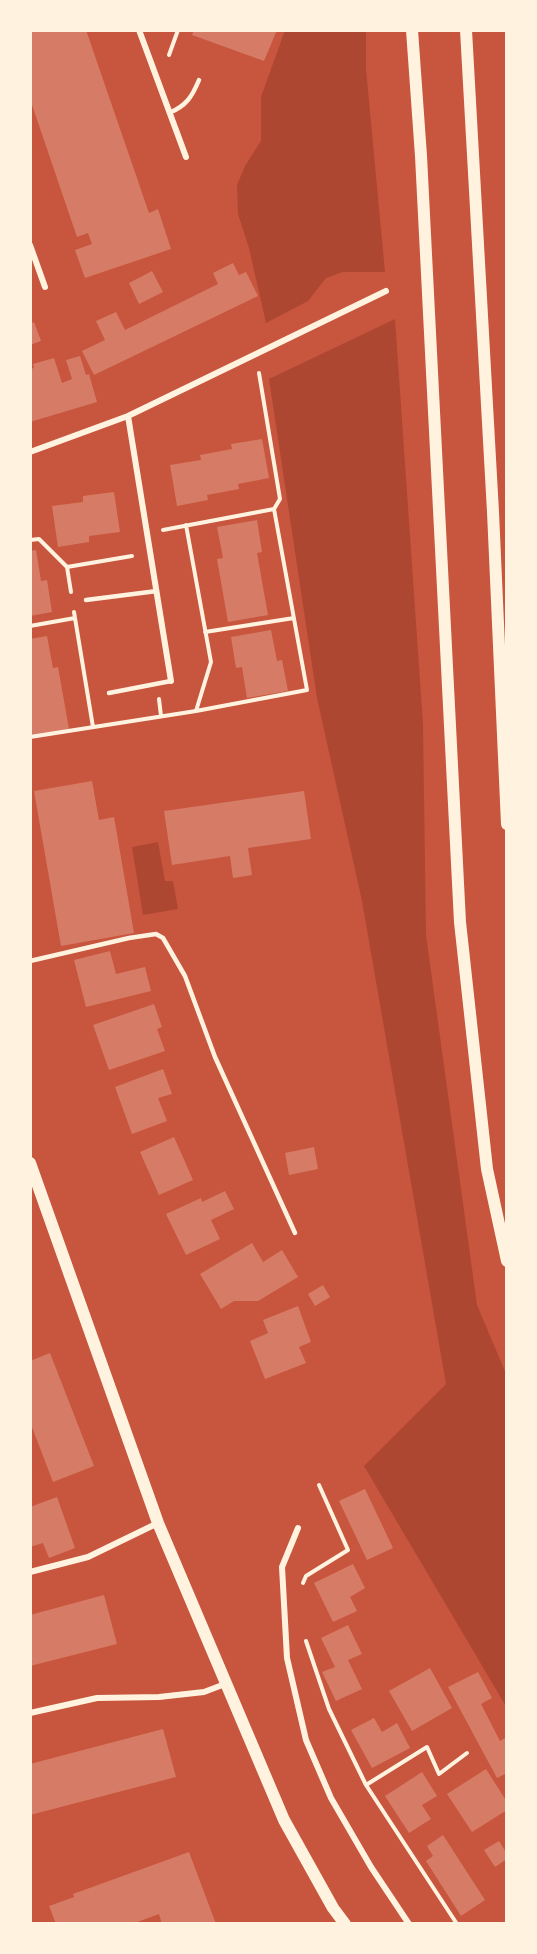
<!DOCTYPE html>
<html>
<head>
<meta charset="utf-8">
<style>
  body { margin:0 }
  #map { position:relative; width:537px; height:1954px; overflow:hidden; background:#c8553d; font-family:"Public Sans",sans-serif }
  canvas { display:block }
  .frame { position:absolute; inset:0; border:32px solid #fff3e0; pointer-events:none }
</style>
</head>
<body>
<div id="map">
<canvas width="537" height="1954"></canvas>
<div class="frame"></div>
</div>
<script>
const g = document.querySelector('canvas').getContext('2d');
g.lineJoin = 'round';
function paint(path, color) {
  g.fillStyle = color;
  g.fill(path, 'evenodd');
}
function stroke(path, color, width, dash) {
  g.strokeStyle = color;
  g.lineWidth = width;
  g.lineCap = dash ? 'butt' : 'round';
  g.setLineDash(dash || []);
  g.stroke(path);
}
const green = new Path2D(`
  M285,30H366V69L385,272H343L326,278L308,301L266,323L249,248L238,214L237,185L245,166L261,141V97Z
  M395,319L423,724L426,935L477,1305L507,1376V1708L364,1466L446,1384L362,901L317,698L269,379Z
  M158,842L165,881H173L178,909L143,915L132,847Z`);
const building = new Path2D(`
  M30,30H86L149,213L158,209L171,249L85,278L75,250L92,244L88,233L77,237L30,99Z
  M194,30H277L264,61L192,35Z
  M233,263L239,275L246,272L258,296L94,375L82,351L105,340L96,321L116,312L125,330L218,284L213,273Z
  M152,271L163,292L139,304L129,283Z
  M34,322L41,341L30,345V324Z
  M80,356L86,375L89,374L97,402L30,422V369L34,368L33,364L54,358L62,383L72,379L66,360Z
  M262,439L269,478L238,484L239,489L207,495L208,500L177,506L170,465L201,460L200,455L232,449L231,444Z
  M114,492L120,532L89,536V542L58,547L52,506L83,502V496Z
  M257,520L262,552L257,553L268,615L228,622L217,559L223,558L217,527Z
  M36,550L41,581L47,580L52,612L30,616V551Z
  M271,630L277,661L282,660L288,691L247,698L242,667L236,668L231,637Z
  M47,636L53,668L58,667L69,729L30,736V639Z
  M92,781L99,820L114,817L134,933L61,946L34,791Z
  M304,791L311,839L248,848L252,875L233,878L230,856L172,865L164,811Z
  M110,951L116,974L145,967L151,991L86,1007L74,960Z
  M154,1004L162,1027L157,1029L165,1051L109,1070L93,1025Z
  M163,1069L172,1094L158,1098L167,1121L132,1134L115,1087Z
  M174,1137L193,1180L159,1195L140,1152Z
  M314,1147L318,1169L289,1175L285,1153Z
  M225,1191L234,1209L211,1220L220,1239L186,1255L166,1214L201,1198L202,1202Z
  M252,1243L263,1262L282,1250L298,1277L258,1301H234L221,1309L200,1274Z
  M323,1285L330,1297L315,1306L308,1294Z
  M298,1306L311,1342L299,1347L306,1363L265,1379L250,1341L268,1333L263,1320Z
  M50,1353L94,1466L53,1482L30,1422V1361Z
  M365,1489L393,1548L367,1560L339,1501Z
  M57,1497L75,1548L49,1558L43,1543L30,1547V1507Z
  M353,1564L365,1588L350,1597L357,1611L333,1622L314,1583Z
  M104,1595L117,1644L30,1666V1615Z
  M348,1625L362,1654L348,1660L362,1689L336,1701L322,1672L335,1667L321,1638Z
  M430,1668L452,1708L412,1731L389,1691Z
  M478,1672L492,1698L481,1704L500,1741L507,1737V1773L497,1778L448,1687Z
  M374,1718L382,1732L397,1723L410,1748L372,1768L351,1730Z
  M163,1729L176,1777L30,1815V1764Z
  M486,1769L507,1802V1810L472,1832L447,1794Z
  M422,1772L437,1796L422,1805L431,1819L409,1833L385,1796Z
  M443,1835L485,1900L461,1916L426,1861L433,1856L427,1846Z
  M499,1841L507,1854V1859L495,1867L484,1850Z
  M189,1852L216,1924H162L159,1914L132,1924H56L49,1906L74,1897L73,1894Z`);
const path = new Path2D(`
  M169,55L178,30
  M186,525L211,662L196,711
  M163,530L274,509
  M30,540L39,539L67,567
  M71,592L67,567L132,556
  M74,612L93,727
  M30,626L75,618
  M205,632L294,618
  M159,699L161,716
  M30,737L196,711L307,690L274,509L280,499L259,373
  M303,1583L306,1576L348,1550L319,1485
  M306,1641L329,1709L366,1785L457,1924
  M366,1785L427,1747L439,1774L467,1753`);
const service = new Path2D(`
  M169,113C186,106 192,97 199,80
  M86,600L157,591
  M109,693L171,681
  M30,961L129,938L156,934L163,938L185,976L215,1057L295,1233`);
const minor = new Path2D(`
  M139,30L186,157
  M30,245L45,287
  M128,416L171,681
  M30,452L128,416L386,291
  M298,1528L282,1567L287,1658L306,1740L331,1798L371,1867L409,1924
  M30,1572L88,1557L158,1523
  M30,1713L97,1698L159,1697L204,1692L225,1684`);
const secondary = new Path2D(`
  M412,30L421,156L460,922L487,1169L507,1261
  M466,30L493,512L507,824
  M30,1163L158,1523L284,1820L333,1908L345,1924`);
paint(green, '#ae4732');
paint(building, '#d67c66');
stroke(path, '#fff3e0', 4);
stroke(service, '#fff3e0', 4.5);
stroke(minor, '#fff3e0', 6);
stroke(secondary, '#fff3e0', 12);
</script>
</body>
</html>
